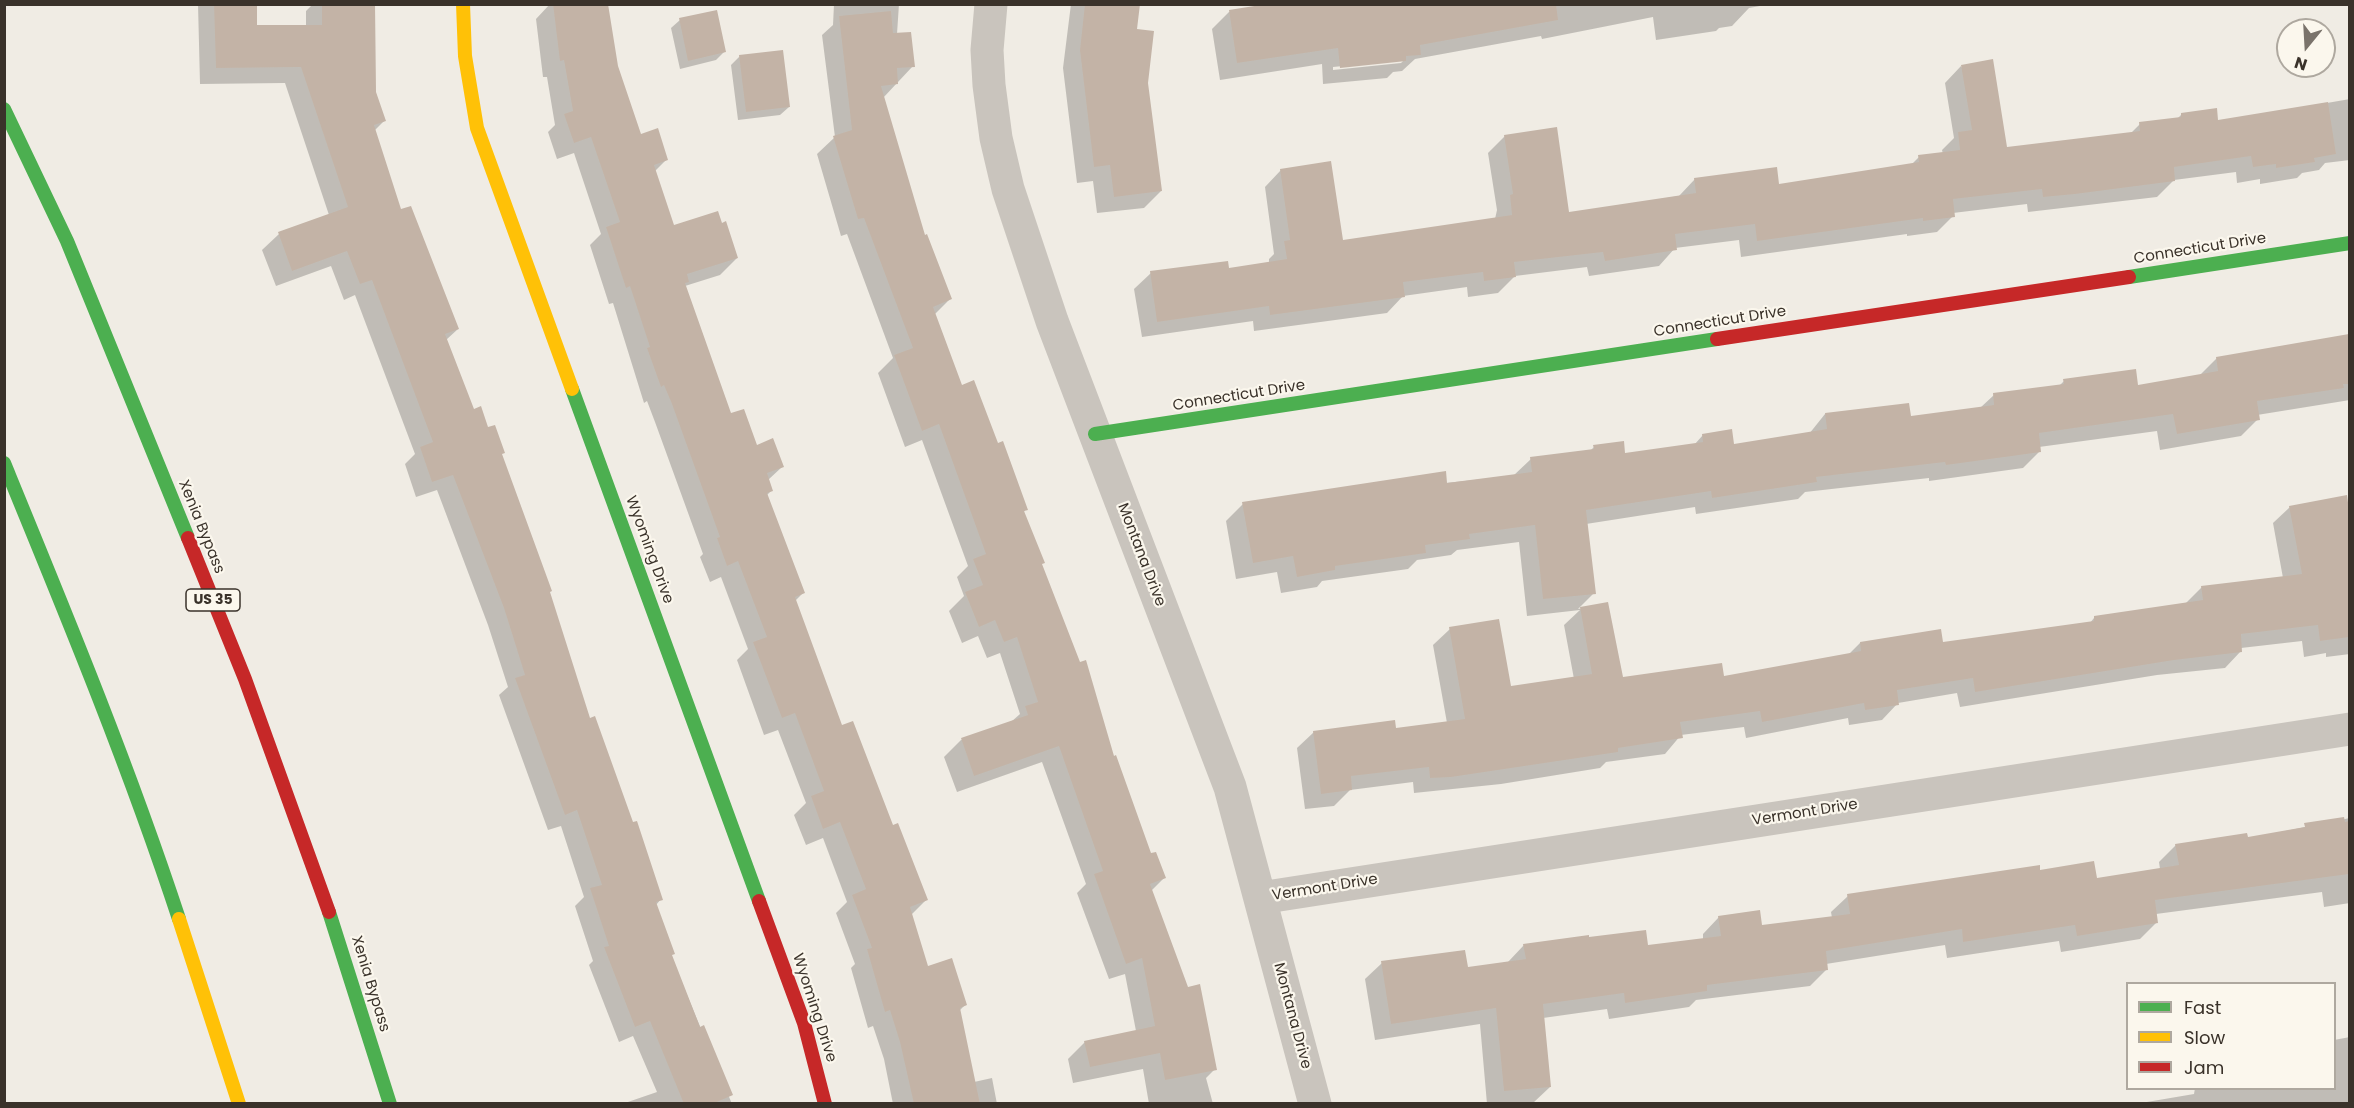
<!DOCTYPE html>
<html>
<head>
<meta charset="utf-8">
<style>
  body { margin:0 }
  #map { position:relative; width:2354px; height:1108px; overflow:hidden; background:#f0ece4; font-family:Poppins,sans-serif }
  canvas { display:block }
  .frame { position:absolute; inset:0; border:6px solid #3a322a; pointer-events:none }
  .legend { position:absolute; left:2126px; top:982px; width:210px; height:108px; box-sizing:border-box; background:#fbf7ed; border:2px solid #aea89f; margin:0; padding:8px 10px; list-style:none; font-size:18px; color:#3a322a }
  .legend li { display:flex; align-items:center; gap:12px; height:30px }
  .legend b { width:30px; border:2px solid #aea89f }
  .north { position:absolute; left:2276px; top:18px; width:60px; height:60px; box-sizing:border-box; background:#fbf7ed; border:2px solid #aea89f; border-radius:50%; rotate:198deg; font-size:16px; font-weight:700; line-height:24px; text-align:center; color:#3a322a }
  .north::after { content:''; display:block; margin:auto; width:21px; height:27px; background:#7a736b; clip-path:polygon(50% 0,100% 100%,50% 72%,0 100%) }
</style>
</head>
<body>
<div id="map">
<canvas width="2354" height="1108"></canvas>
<div class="frame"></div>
<ul class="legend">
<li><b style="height:8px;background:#4caf50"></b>Fast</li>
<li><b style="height:8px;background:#ffc107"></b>Slow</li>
<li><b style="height:8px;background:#c62828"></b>Jam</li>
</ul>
<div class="north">N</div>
</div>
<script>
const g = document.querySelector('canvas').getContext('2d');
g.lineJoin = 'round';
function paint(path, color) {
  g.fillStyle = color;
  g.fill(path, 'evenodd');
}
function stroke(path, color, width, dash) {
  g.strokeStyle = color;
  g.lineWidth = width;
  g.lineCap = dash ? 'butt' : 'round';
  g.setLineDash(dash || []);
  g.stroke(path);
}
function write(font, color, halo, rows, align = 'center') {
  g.font = font + ' Poppins,sans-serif';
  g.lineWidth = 4.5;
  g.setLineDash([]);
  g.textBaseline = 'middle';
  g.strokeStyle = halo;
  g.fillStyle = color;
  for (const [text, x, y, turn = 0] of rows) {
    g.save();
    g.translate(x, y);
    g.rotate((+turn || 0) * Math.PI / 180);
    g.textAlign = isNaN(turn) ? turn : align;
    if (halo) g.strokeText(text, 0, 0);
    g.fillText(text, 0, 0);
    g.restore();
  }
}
const shadow = new Path2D(`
  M198,4H255L256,26H306V11L313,4H374L375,92L384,121L374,131L400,211L458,329L446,340L473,411L487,429L501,455L589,720L661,899L656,905L671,956L732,1104H622L657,1092L633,1036L619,1042L589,965L593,961L575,906L584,897L561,826L548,830L499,695L508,687L488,625L437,490L416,497L405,464L415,454L355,295L344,300L331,266L276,286L262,250L279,234L329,215L285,83L200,84Z
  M550,4H607L617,66L640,136L666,160L655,171L673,227L737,258L720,275L685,286L730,415L756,447L782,467L768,480L772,490L766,496L803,593L795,601L841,727L926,900L911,915L927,967L965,1005L959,1011L974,1082L992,1078L997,1104H893L884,1059L873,1026L868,1028L851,968L855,964L836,913L847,902L823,838L806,845L794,815L806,803L778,730L764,735L737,660L748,649L721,577L710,582L700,557L703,554L655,422L647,401L644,403L613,303L609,304L590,245L601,234L574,153L557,159L548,132L555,125L547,77H543L536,19Z
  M834,4H899L897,34L913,66L883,98L924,237L950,299L934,315L961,386L997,445L1026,509L1023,513L1041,564L1113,758L1150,855L1164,878L1151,891L1215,1069L1206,1078L1213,1104H1149L1143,1069L1073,1083L1068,1059L1085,1042L1136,1031L1125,974L1109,979L1077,893L1086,884L1042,762L957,792L944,757L961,740L1011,722L1020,714L1000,653L987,658L978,636L962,643L949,611L964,596L957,577L968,566L922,440L905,447L878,373L893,358L847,234L841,236L817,154L835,137L822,35L833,25Z
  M1071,4H1138L1135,30L1147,83L1161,191L1144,208L1097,213L1093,181L1077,183L1063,68Z
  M1316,4H1771L1749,8L1732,26L1719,28L1716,31L1656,40L1653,17L1542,39L1541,36L1415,59L1402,71L1393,72L1387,78L1323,84L1322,64L1220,80L1212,29L1229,12ZM1404,60L1401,63L1333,70V67Z
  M680,20L724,52L716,60L680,69L671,28Z
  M740,56L789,107L780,115L738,120L731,65Z
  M1961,66L2006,149L2130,134L2140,124L2177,119L2181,115L2217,122L2350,99V160L2325,163L2319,170L2302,173L2297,178L2260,184V179L2237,183L2236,172L2174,180L2157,197L2028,212L2027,204L1953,213V216L1937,232L1907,236V234L1741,257L1739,240L1675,248L1659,266L1589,276L1587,267L1515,276L1498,293L1468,297L1467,287L1403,296L1387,313L1254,331L1253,321L1142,337L1134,289L1151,273L1228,270L1269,263V259L1274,254L1265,187L1281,170L1341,242L1495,219L1497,210L1488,153L1505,136L1568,214L1679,196L1695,179L1778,185L1911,165L1919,157L1943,154L1942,150L1954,138L1945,83Z
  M2350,336V400L2257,415L2258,419L2241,436L2160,450L2157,431L2039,447L2040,451L2023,468L1929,481V478L1805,492L1798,499L1696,514L1695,507L1586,524L1594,593L1578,609L1607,604L1622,678H1723L1849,654L1860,643L1942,644L2090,623L2094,618L2185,604L2202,587L2283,578L2273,523L2290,507L2345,497L2350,518V654L2326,657V653L2304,657L2302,641L2241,648V651L2225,668L2157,675L1960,707L1957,693L1898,703L1882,720L1849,725L1848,718L1746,738L1744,727L1681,735L1665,754L1606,762L1600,768L1501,784L1414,793L1413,782L1350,790L1334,806L1305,809L1297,748L1314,732L1395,729L1447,723L1433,645L1450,629L1510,688L1574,679L1564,625L1580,610L1527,616L1519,542L1457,550L1451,555L1417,560L1408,569L1322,581L1317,587L1281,593L1277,572L1236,579L1226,521L1243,504L1513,476L1531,459L1590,451L1594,447L1624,455L1694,445L1703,435L1733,446L1809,434L1825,414L1910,418L1980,408L1994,395L2059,386L2064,381L2137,386L2200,375L2217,358Z
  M2350,818V903L2324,907L2322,892L2156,914L2157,922L2140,939L2061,952L2059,941L1947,958L1945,945L1826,964L1827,969L1810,986L1696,1000L1689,1007L1609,1019L1607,1009L1543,1018L1550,1087L1533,1103L1487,1104L1480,1024L1375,1040L1365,979L1382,963L1467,969L1508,962L1524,945L1588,939L1647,947L1703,939V934L1719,917L1761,927L1832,918L1831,912L1848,896L2039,872L2096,880L2160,869L2159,862L2176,845L2246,839Z
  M2350,1037V1104H2135L2194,1094L2195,1088H2334V1040Z`);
const building = new Path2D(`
  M214,4H257V25H322V4H375L376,92L386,121L374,125L401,209L411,206L459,329L445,334L474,409L481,406L488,427L495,425L505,453L502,454L552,591L550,592L590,718L595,716L633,822L637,821L663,900L656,902L675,954L672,955L700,1027L704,1025L733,1095L712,1104H684L650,1021L635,1027L604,947L609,946L590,888L602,885L577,810L565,815L515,678L525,675L504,608L453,475L432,482L420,447L433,442L372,280L360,284L347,251L292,271L278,232L348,207L301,67L216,68Z
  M553,4H608L618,66L641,134L658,128L668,160L654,165L674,225L718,211L722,223L726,221L738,258L687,274L689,282L685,283L731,413L744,409L757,445L773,438L784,467L767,473L773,491L767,493L805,593L795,597L842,725L853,721L893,825L898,823L928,900L910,907L928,966L952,958L967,1005L960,1008L980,1104H914L900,1042L890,1010L885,1012L867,949L872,948L852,895L866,889L840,822L823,829L811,796L824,791L795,713L782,718L753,642L767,637L738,561L727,566L717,538L720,537L672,404L664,385L661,387L647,348L650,347L630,286L626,288L606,227L620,222L591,137L574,143L564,114L573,111L564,60L560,61Z
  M1085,4H1140L1137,29L1154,31L1148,83L1162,191L1114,197L1110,165L1094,167L1080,50Z
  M1267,4H1556L1558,20L1420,45L1421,55L1406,56V61L1340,68L1338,48L1237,63L1229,10Z
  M717,10L726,52L688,61L679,18Z
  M891,11L893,33L911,32L915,67L897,68L898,84L881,86L925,235L927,234L952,299L933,307L962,385L974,380L998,443L1003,441L1028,510L1024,511L1045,563L1042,564L1080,662L1086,660L1114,756L1116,755L1151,853L1156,852L1166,878L1150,884L1188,987L1200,984L1217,1070L1165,1080L1160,1053L1090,1067L1084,1041L1155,1026L1142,958L1126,964L1094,874L1103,871L1059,746L974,776L961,738L1028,715L1025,706L1038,702L1017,637L1004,642L995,620L979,627L965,592L983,585L973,559L986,554L939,424L922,431L894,355L913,348L864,218L858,219L833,136L852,130L839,16Z
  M783,50L790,107L746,112L739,55Z
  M1993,59L2007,147L2140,131L2139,122L2181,117V113L2217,108L2218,120L2328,102L2336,154L2314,158L2315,162L2276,168V164L2253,167L2251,156L2174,167L2175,181L2075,194L2043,197L2042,189L1953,199L1955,217L1923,221V218L1757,241L1755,224L1675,234L1677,250L1605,261L1603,252L1514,262L1516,277L1484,281L1483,272L1403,282L1405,297L1270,315L1269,306L1157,322L1150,271L1228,261L1229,268L1287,259L1284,241L1290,240L1280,169L1331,161L1343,240L1512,215L1510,195L1513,194L1504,135L1557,127L1569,212L1696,193L1694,178L1777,167L1779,184L1919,162L1918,155L1960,150L1958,132L1972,130L1961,65Z
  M2349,334V384H2343L2344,388L2257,401L2260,420L2177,434L2173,414L2039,433L2041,452L1946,465L1945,462L1816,477L1817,482L1712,498L1711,491L1586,510L1596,594L1543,599L1535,525L1469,534L1470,539L1425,545L1426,553L1335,566V570L1297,577L1293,556L1253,563L1242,502L1446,471L1447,483L1532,472L1530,457L1594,449L1593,445L1624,441L1625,453L1703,442L1702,434L1732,429L1734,444L1827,429L1825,413L1909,403L1911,416L1994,405L1993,393L2064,384L2063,379L2136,369L2138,385L2218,371L2216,357Z
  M2347,495L2349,510V637L2320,641L2318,625L2241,634L2242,652L2174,660L1975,692L1973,678L1897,690L1899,705L1865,710L1864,703L1762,722L1760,711L1680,722L1683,738L1618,748V752L1451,777L1430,778L1429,767L1351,776L1352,790L1321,794L1313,731L1395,720L1396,728L1465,719L1449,627L1499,619L1511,686L1592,674L1580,607L1608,602L1623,677L1722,663L1724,676L1861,651L1860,642L1941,629L1943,642L2094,621V616L2203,600L2201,586L2302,574L2289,506Z
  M2344,817L2345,822L2349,821V874L2155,900L2158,923L2077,936L2075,925L1963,942L1962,929L1826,951L1828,970L1707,985V991L1625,1003L1624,993L1543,1004L1551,1087L1504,1091L1496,1008L1391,1024L1381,961L1465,950L1468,967L1526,959L1523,944L1589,935V937L1646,930L1648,945L1721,936L1718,916L1760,910L1762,925L1850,914L1847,894L2040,865V870L2094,861L2097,878L2179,865L2175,844L2247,833L2248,837L2305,827L2304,823Z`);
const street = new Path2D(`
  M991,4L987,50L989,85L996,138L1008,189L1052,321L1230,787L1315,1104
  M1260,898L2350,729`);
const fast = new Path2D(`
  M4,109L67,241L188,538
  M2129,277L2350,243
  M572,389L759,901
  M1095,434L1717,339
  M4,463C66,614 128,764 179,919
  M329,912L390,1104`);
const slow = new Path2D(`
  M463,4L465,56L477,128L572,389
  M179,919L239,1104`);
const jam = new Path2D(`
  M1717,339L2129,277
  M188,538L245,679L329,912
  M759,901L804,1023L825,1104`);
const shields = [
  [213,600,54]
];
const shieldNames = [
  ["US 35",213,600]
];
const streetNames = [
  ["Connecticut Drive",2200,249,-9],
  ["Connecticut Drive",1720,322,-9],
  ["Connecticut Drive",1239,396,-9],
  ["Xenia Bypass",201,527,68],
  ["Wyoming Drive",649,550,70],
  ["Montana Drive",1141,555,69],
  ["Vermont Drive",1805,813,-9],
  ["Vermont Drive",1325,888,-9],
  ["Xenia Bypass",370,984,73],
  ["Wyoming Drive",814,1008,72],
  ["Montana Drive",1292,1016,75]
];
paint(shadow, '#0003');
paint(building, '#c3b3a6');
stroke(street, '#c9c4bd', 33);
stroke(fast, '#4caf50', 14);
stroke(slow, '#ffc107', 14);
stroke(jam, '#c62828', 14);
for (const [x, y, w] of shields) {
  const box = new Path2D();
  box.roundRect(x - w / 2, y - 11, w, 22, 4.5);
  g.fillStyle = '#fbf7ed';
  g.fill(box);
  stroke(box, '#3a322a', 1.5);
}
write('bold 14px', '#3a322a', null, shieldNames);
write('15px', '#3a322a', '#fbf7ed', streetNames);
</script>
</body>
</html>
